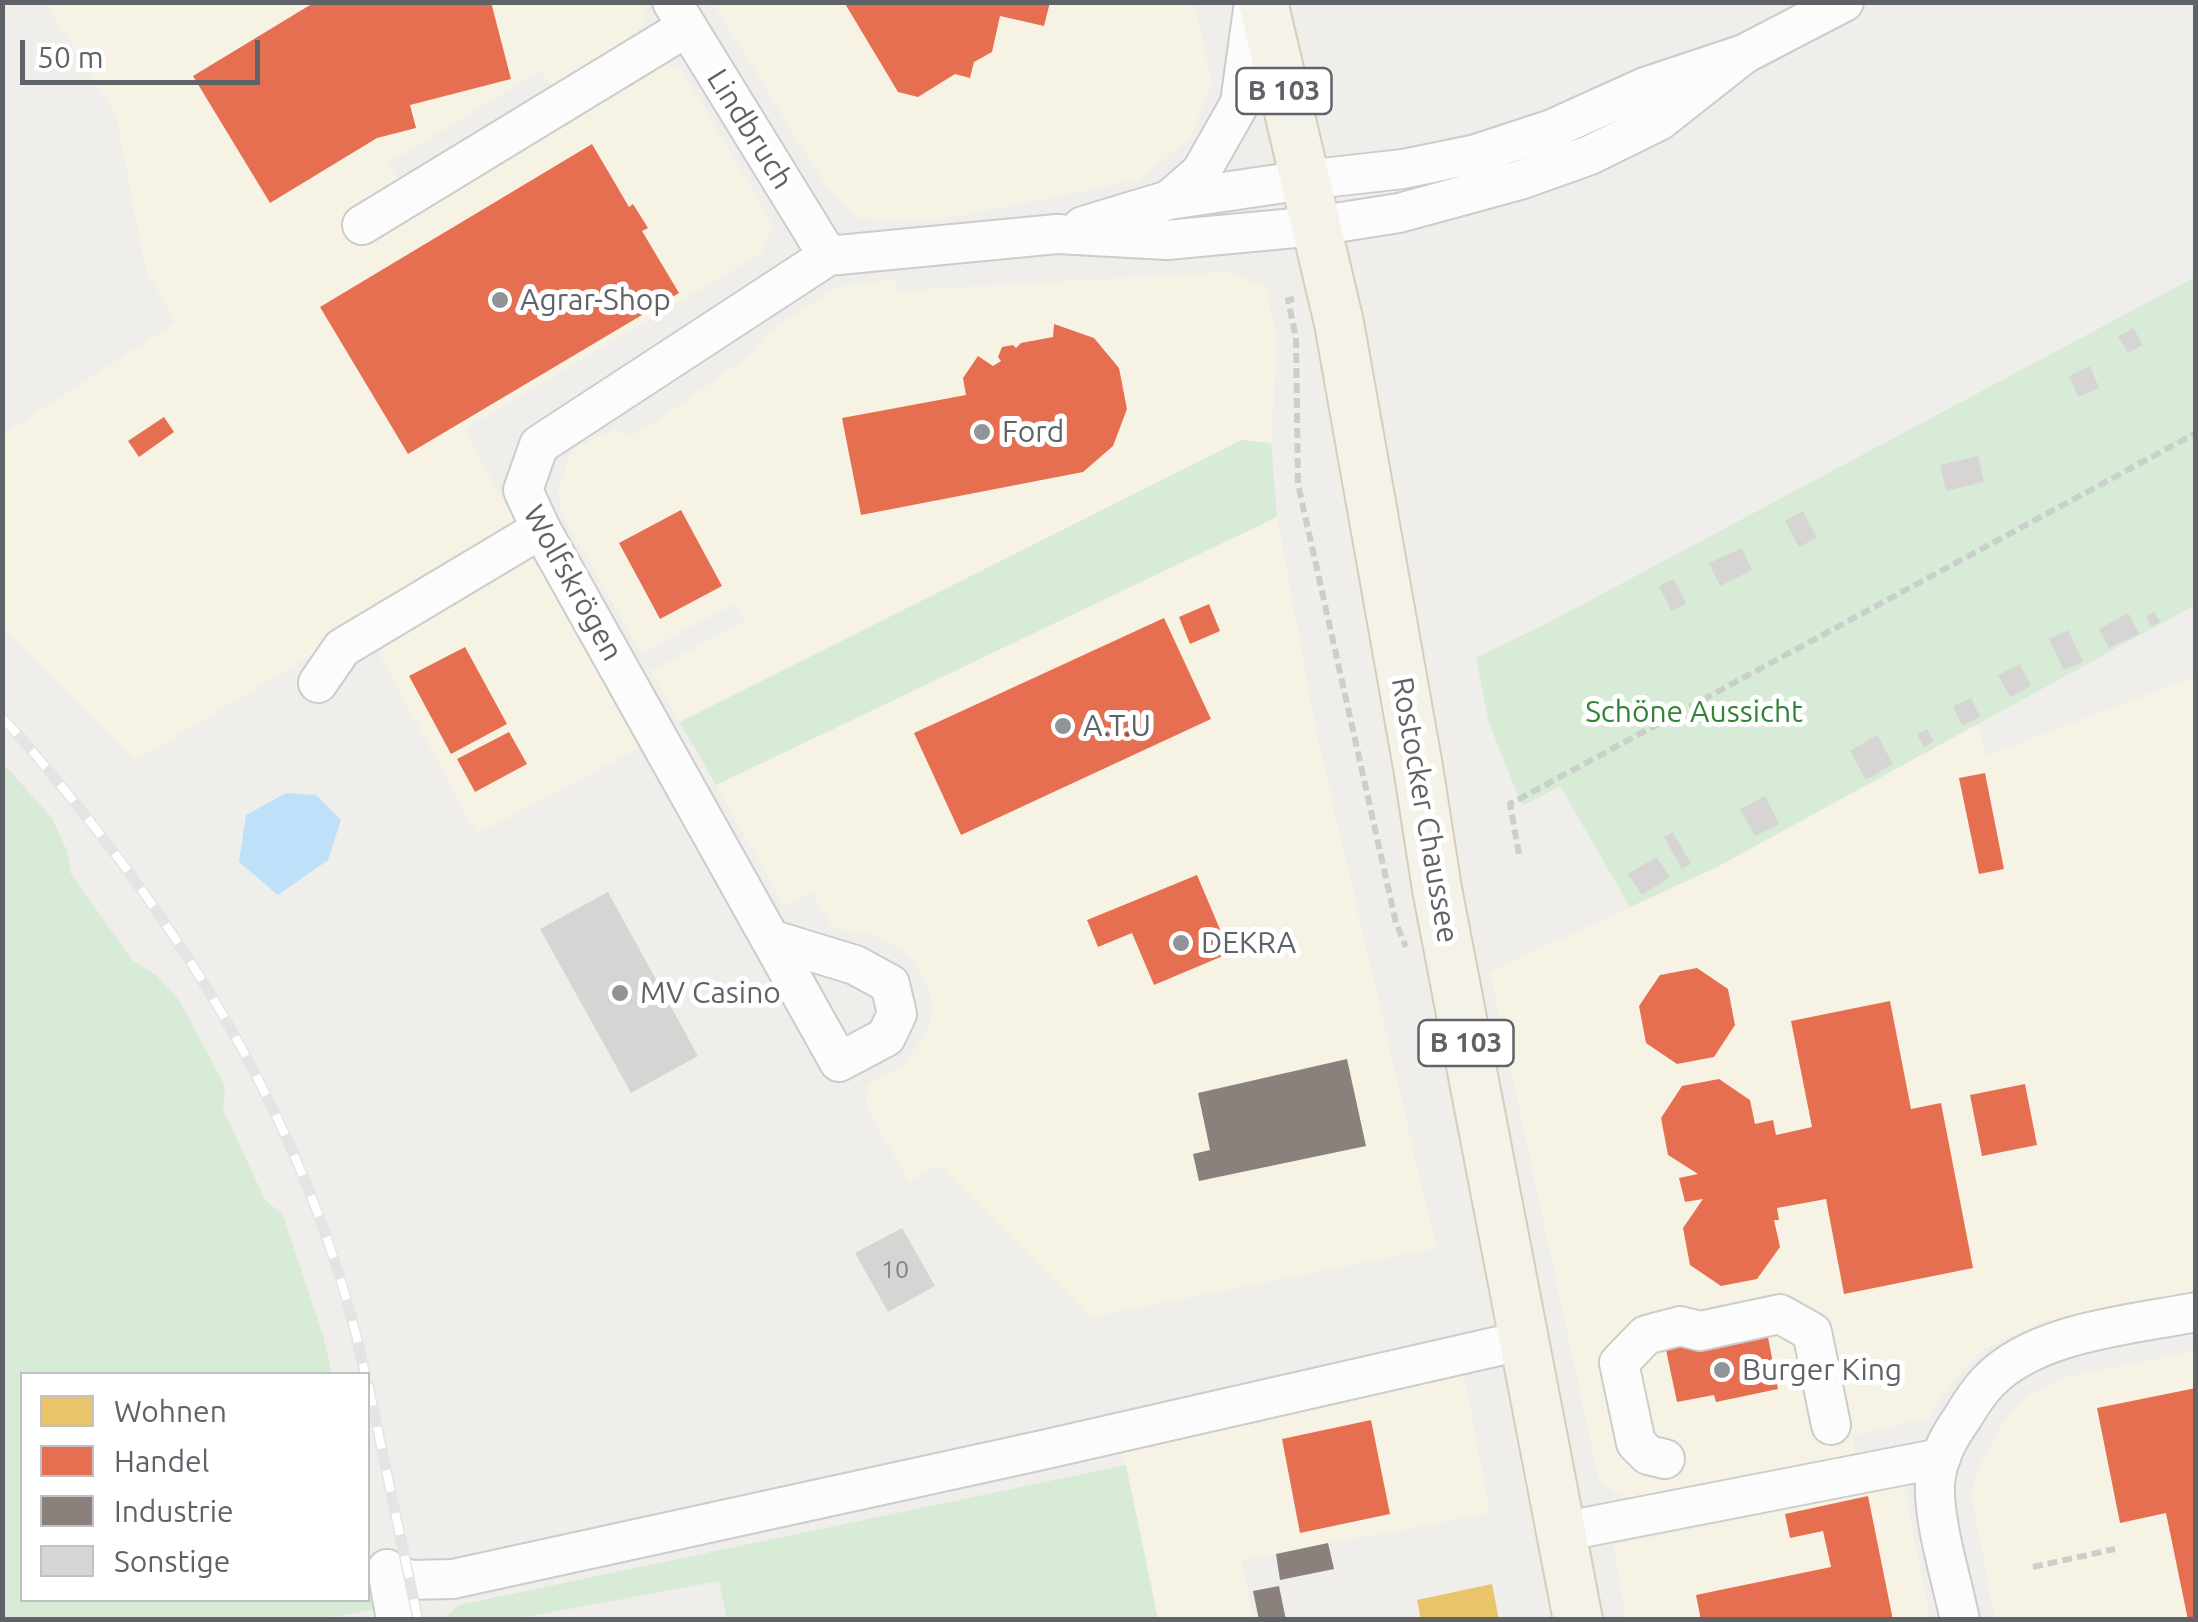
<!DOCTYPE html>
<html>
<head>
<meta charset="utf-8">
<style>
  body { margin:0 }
  #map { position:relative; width:2198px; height:1622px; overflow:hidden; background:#efeeea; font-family:Ubuntu,sans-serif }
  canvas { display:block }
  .frame { position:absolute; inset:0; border:5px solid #5f6368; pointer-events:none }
  .legend { position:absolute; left:20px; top:1372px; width:350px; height:230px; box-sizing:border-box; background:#fff; border:2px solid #bfc1c3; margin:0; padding:12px 18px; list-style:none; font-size:30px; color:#5f6368 }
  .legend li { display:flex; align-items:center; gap:20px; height:50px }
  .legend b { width:50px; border:2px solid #bfc1c3 }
  .scale { position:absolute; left:20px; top:40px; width:240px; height:45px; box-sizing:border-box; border:5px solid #5f6368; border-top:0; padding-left:12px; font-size:30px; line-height:35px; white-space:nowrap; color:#5f6368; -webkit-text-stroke:8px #fff; paint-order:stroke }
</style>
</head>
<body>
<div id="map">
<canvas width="2198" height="1622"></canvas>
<div class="frame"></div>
<ul class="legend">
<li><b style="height:28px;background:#e9c46a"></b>Wohnen</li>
<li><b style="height:28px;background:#e76f51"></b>Handel</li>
<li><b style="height:28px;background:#8a817c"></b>Industrie</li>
<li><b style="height:28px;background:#d6d5d3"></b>Sonstige</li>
</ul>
<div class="scale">50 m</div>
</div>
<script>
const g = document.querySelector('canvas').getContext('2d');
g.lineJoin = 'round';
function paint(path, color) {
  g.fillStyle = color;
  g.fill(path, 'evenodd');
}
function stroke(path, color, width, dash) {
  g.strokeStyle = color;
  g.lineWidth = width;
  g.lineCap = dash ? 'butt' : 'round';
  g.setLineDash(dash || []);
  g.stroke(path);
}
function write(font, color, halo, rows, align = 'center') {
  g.font = font + ' Ubuntu,sans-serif';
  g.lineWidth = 10;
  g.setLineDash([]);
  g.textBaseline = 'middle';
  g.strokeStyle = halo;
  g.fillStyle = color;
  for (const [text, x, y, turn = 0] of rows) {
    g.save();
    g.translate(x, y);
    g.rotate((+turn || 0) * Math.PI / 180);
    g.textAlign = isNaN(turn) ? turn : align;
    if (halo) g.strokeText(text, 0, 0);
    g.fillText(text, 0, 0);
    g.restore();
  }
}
const commercial = new Path2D(`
  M46,3H641L648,14L630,47L555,92L541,70L389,163L401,185L351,215L369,243L667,65L681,69L773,225L762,253L464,429L519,530L135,761L3,627V435L176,322L146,270L116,115Z
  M713,3H1194L1212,83L1190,138L1138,180L939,220L860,218L826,186Z
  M1230,272L1266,288L1277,337L1271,443L1241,440L680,722L651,671L746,621L736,603L641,653L562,514L558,490L572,450L614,429L630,436L647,428L752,354L765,334L835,288L894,279L897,291Z
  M1277,517L1317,736L1436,1248L1090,1317L938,1165L909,1182L866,1106L868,1085L905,1064L929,1028L932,1003L925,979L909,956L880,937L832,927L812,892L785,906L716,785Z
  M529,551L639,748L477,834L375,646Z
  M2195,677V1291L2043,1321L1982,1350L1950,1384L1928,1418L1852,1436L1857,1461L1639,1503L1616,1493L1599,1480L1490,972L1717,867L1978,724L1985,756Z
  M2195,1351V1619H1995L1972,1497L1976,1471L2001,1426L2030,1394L2062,1378Z
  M1463,1370L1490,1513L1241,1560L1254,1619H1157L1122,1449Z
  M1904,1486L1930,1619H1626L1613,1545Z`);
const green = new Path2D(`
  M2195,277V605L1717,867L1630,907L1560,786L1522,806L1489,723L1476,658L1544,625Z
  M1242,440L1271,443L1277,517L716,785L680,722Z
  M2,762L52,818L67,851L71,874L133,961L156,975L179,1000L225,1086L223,1109L265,1200L283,1215L323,1335L332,1374H22V1600H368V1593L377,1597L380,1608L318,1620L3,1619Z
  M1126,1465L1158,1619H727L719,1581L515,1619H443L459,1605Z`);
const water = new Path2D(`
  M286,793L316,795L341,820L328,860L278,895L239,862L246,815Z`);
const homes = new Path2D(`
  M1492,1584L1499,1620H1421L1417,1600Z`);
const shops = new Path2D(`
  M315,2H491L511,79L410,105L416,128L377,138L270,203L193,76Z
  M844,2H1050L1044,26L1000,16L992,52L974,62L970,78L955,74L918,97L898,92Z
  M592,144L629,207L633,204L648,228L642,231L679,293L408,454L320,307Z
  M1054,324L1094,338L1119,368L1127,409L1113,446L1083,472L861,515L842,418L966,395L963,378L978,356L993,366L1001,361L998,357L1002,347L1013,345L1016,348L1021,343L1053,337Z
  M164,417L174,432L139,457L128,441Z
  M681,510L722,586L660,619L619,543Z
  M1209,604L1220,631L1190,644L1179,617Z
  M1164,618L1211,719L961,835L914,733Z
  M465,647L507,724L451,754L409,676Z
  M509,732L527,764L475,792L457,759Z
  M1985,773L2004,869L1979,874L1959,778Z
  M1197,875L1230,953L1154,985L1132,933L1098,947L1087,920Z
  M1697,968L1728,989L1735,1025L1714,1057L1677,1064L1646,1043L1639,1006L1660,975Z
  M1890,1001L1911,1109L1941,1103L1973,1268L1844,1294L1826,1199L1777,1208L1779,1220H1774L1780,1247L1757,1279L1721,1286L1690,1265L1683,1228L1703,1199L1685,1202L1679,1178L1698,1174L1668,1155L1661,1118L1682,1086L1719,1079L1750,1100L1755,1124L1773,1120L1776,1135L1812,1127L1791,1021Z
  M2025,1084L2037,1145L1982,1156L1970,1095Z
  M1766,1327L1778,1389L1716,1402L1714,1395L1677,1402L1666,1350Z
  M2196,1388V1620H2188L2166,1513L2120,1523L2097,1408Z
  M1371,1420L1390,1514L1300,1533L1282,1439Z
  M1868,1496L1893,1620H1701L1696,1595L1831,1567L1823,1531L1790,1538L1785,1514Z`);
const industry = new Path2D(`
  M1347,1059L1366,1146L1199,1181L1193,1154L1210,1150L1198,1093Z
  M1328,1543L1334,1569L1280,1580L1276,1554Z
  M1279,1586L1286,1620H1259L1253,1591Z`);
const building = new Path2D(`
  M2133,328L2143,345L2128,353L2118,336Z
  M2090,366L2099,388L2078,397L2069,376Z
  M1978,456L1984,482L1946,491L1940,465Z
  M1803,511L1817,538L1799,547L1785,521Z
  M1742,548L1752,570L1720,586L1709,563Z
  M1674,579L1686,604L1671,611L1659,586Z
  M2154,612L2160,622L2152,627L2146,617Z
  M2128,613L2139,634L2109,648L2099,629Z
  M2068,630L2083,662L2064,670L2049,639Z
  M2020,664L2031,686L2010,697L1998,675Z
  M1971,698L1980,717L1962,726L1953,706Z
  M1927,729L1934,742L1924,747L1917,734Z
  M1877,735L1893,764L1866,780L1850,751Z
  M1765,796L1779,824L1755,836L1740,809Z
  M1673,832L1691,864L1682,869L1664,837Z
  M1656,857L1670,877L1642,895L1628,874Z
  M608,892L698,1056L631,1093L540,929Z
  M902,1228L935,1286L888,1312L855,1253Z`);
const path = new Path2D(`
  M1294,299L1288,300L1296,338L1298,484L1396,923L1406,947
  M1519,854L1510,804L2196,433
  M2033,1567L2115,1549`);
const minor = new Path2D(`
  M672,2L828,256
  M1169,200L1201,172L1240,103L1254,2
  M362,225L687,27
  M1083,226L1169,200L1305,180L1403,169L1476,154L1552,129L1645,87L1744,54L1844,2
  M318,683L342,648L541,529
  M770,939L855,965L890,984L897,1014L886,1037L839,1062L541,529L523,490L539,445L828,256L1057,234L1167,240L1316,226L1399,213L1520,180L1590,155L1659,121L1744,54
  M1665,1459L1648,1455L1636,1443L1619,1363L1646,1335L1680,1326L1700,1331L1780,1314L1812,1332L1831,1425
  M1561,1532L1941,1458
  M387,1569L409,1580L453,1579L1038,1451L1525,1340
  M387,1569L396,1620
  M1960,1620C1952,1581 1933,1521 1935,1483C1937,1461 1948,1438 1961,1420C1969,1407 1977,1393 1988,1382C2035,1332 2130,1325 2196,1312`);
const major = new Path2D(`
  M1263,2L1339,323L1418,767L1437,889L1578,1620`);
const rail = new Path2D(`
  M2,718C26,742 46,768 67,793C206,961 320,1160 365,1374
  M368,1384L418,1620`);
const markers = [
  [500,300,10,"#919496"],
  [982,432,10,"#919496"],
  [1063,726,10,"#919496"],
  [1181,943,10,"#919496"],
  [620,993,10,"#919496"],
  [1722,1370,10,"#919496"]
];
const numberNames = [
  ["10",895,1270]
];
const shields = [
  [1284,91,95],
  [1466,1043,95]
];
const shieldNames = [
  ["B 103",1284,91],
  ["B 103",1466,1043]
];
const streetNames = [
  ["Lindbruch",750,129,58],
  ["Wolfskrögen",573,583,61],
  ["Rostocker Chaussee",1425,810,80]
];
const poiNames = [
  ["Agrar-Shop",520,300],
  ["Ford",1002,432],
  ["A.T.U",1083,726],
  ["DEKRA",1201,943],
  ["MV Casino",640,993],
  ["Burger King",1742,1370]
];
const parkNames = [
  ["Schöne Aussicht",1694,712]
];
paint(commercial, '#f7f3e4');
paint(green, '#d8ebd6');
paint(water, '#bfe0f9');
paint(homes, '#e9c46a');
paint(shops, '#e76f51');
paint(industry, '#8a817c');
paint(building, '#d6d5d3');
stroke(minor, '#cbcccc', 42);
stroke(major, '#d7ceb8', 52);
stroke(path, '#cacfcc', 6, [10, 5]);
stroke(minor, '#fdfcfc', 38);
stroke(major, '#f4f2e9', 48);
stroke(rail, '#e4e4e4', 11);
stroke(rail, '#fff', 8, [22]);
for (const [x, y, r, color] of markers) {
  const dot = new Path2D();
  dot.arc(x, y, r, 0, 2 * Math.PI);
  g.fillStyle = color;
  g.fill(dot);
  stroke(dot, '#fff', 4);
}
write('25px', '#7e8184', null, numberNames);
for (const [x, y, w] of shields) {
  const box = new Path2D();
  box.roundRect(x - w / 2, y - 23, w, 46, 8);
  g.fillStyle = '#fff';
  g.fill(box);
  stroke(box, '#5f6368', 2.5);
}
write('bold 28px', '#5f6368', null, shieldNames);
write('30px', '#5f6368', '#fff', streetNames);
write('30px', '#5f6368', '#fff', poiNames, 'left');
write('30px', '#348238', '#fff', parkNames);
</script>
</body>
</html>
